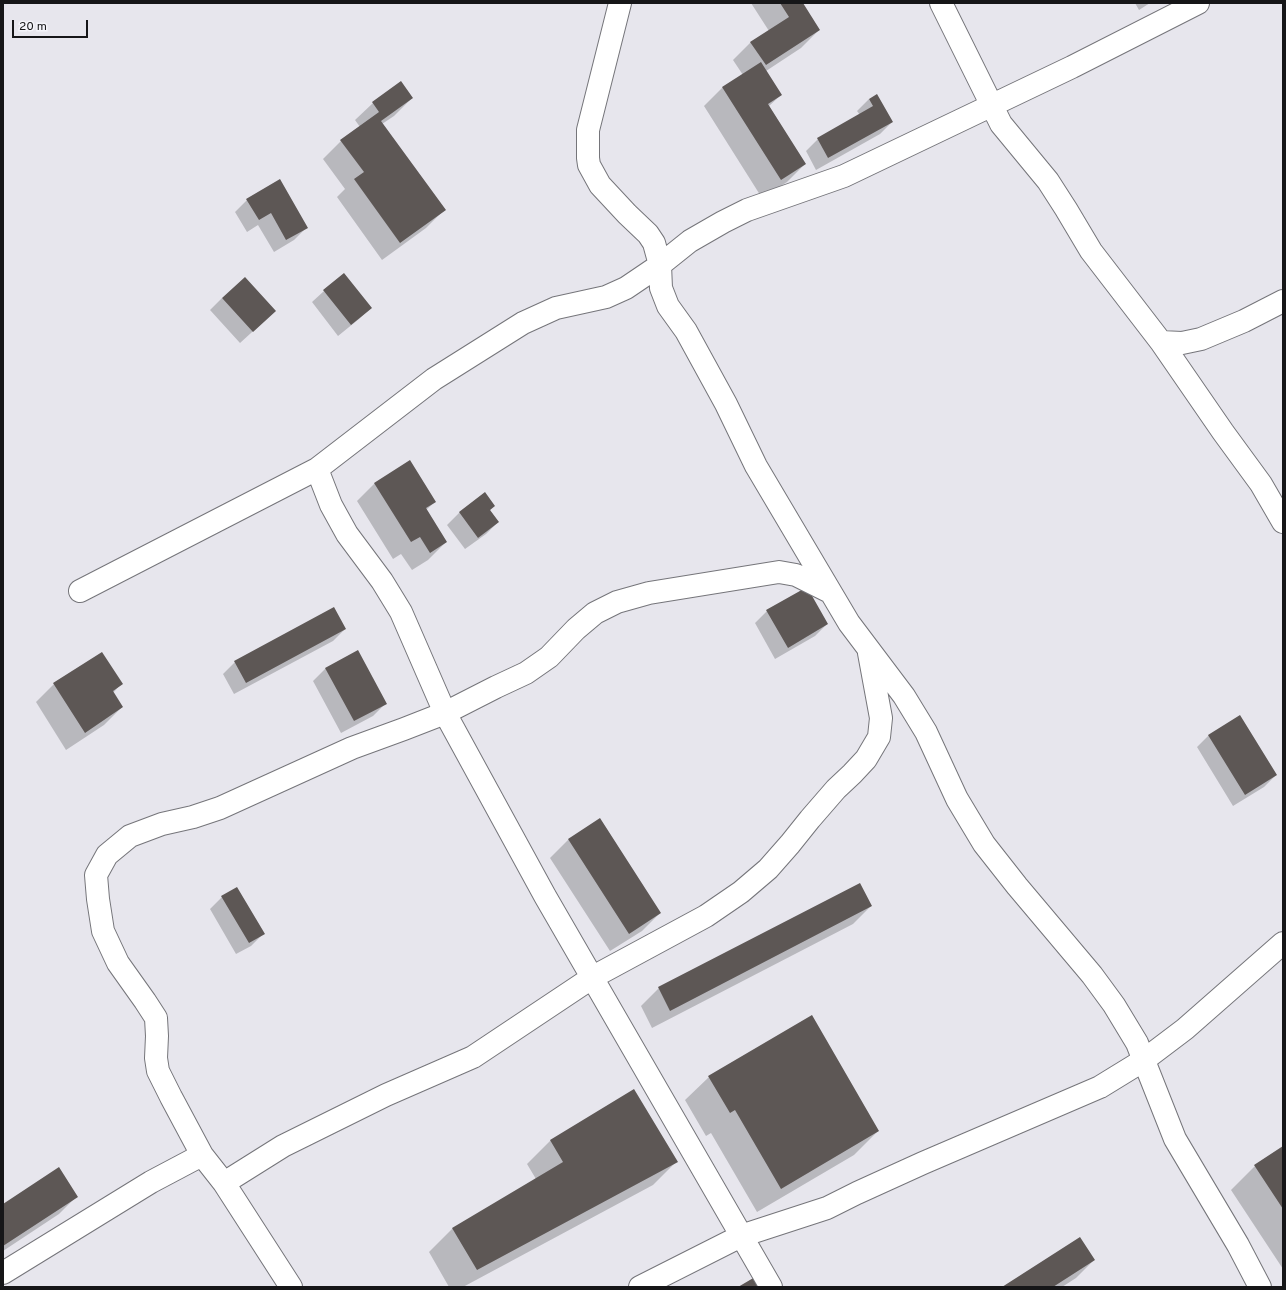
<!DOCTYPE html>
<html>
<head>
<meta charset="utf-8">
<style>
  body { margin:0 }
  #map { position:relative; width:1286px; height:1290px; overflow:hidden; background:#e7e6ed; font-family:Overpass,sans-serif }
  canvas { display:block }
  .frame { position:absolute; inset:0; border:4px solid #161618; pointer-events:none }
  .scale { position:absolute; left:12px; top:20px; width:76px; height:18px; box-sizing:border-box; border:2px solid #161618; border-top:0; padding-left:5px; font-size:12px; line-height:14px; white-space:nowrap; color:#161618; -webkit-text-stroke:3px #f4f4fa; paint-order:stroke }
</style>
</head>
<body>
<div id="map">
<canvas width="1286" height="1290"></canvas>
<div class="frame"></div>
<div class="scale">20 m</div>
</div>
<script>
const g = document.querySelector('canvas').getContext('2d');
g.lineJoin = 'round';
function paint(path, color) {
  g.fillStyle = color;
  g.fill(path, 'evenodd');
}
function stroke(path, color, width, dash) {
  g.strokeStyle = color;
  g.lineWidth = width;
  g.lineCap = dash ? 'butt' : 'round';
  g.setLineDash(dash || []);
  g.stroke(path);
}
const shadow = new Path2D(`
  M751,3H802L819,30L801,48L766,71L781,95L769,106L805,164L787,182L762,198L704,106L722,88L743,75L733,60L751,42L769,31Z
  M1135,3H1150L1139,10Z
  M412,98L394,116L382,124L444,210L426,228L382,260L337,197L345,189L323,159L341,141L360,127L355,120L373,103Z
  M869,99L892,122L880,134L816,170L806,151L818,139L860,115L857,111Z
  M247,200L306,228L294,240L274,252L258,225L247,232L235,212Z
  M324,291L371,308L359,319L338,336L312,302Z
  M222,298L262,323L240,343L210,310Z
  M375,483L435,502L426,510L446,542L428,560L412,570L401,554L393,559L357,501Z
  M484,494L494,506L490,510L498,522L486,534L465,549L447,525L459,513Z
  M767,611L827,624L815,636L775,659L755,623Z
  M345,629L333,641L234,694L223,674L235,662Z
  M357,652L385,704L373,716L341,733L313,681L325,669Z
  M54,684H121L113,693L122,707L104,725L66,750L36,702Z
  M1209,735L1276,775L1264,787L1233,806L1197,747Z
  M600,819L660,913L642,931L610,951L550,858L568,840Z
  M222,897L263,934L251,946L236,954L210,909Z
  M871,906L853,924L652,1028L641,1006L659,988Z
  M709,1077L878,1131L854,1155L757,1212L711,1133L706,1136L685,1100Z
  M551,1140L676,1162L653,1185L463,1287H449L429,1252L452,1229L536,1179L527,1164Z
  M1283,1148V1269L1231,1190L1255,1166Z
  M77,1196L59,1214L3,1251V1205Z
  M1094,1260L1076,1278L1062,1287H1004Z`);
const building = new Path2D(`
  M780,3H803L820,30L766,65L750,42L789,17Z
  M761,62L782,95L768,104L806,164L781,180L722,87Z
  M401,81L413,98L381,121L446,210L400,243L354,179L364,172L340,140L379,112L372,102Z
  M877,94L893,122L828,158L817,138L873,106L869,99Z
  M280,179L308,228L286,240L271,213L259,220L246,199Z
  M344,273L372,308L351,325L323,290Z
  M245,277L276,311L253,332L222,298Z
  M410,460L436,502L426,508L447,542L430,553L420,537L411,542L374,483Z
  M485,492L495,506L490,510L499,522L478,538L459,512Z
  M807,587L828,624L788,648L766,610Z
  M334,607L346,629L246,683L234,661Z
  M358,650L387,704L354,721L325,668Z
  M102,652L123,684L113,691L123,707L85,733L53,683Z
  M1240,715L1277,775L1245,795L1208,735Z
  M600,818L661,913L629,934L568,839Z
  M860,883L872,906L670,1011L658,987Z
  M237,887L265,934L249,943L221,896Z
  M812,1015L879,1131L781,1189L735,1110L730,1113L708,1076Z
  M634,1089L678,1162L477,1270L452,1228L563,1162L550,1140Z
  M1283,1146V1209L1254,1165Z
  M59,1167L78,1197L3,1246V1204Z
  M1080,1237L1095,1260L1053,1287H1002Z
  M755,1277L761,1287H738Z`);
const street = new Path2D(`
  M620,3L588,130V158L589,165L600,185L627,214L648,234L654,243L660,265L661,288L668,306L686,331L726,404L756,466L849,623L904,696L926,732L957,799L984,844L1017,886L1092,975L1114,1005L1137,1043L1175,1139L1238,1245L1260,1287
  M941,3L1001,124L1048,181L1066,209L1091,251L1161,342L1223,432L1261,484L1283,522
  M1161,342L1182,343L1201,339L1244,321L1283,301
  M317,469L331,505L347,534L382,581L401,612L445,713L545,896L771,1287
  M80,591L317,469L434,379L523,323L556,308L606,297L626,288L660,265L690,241L723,222L747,210L844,176L1072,67L1198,3
  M202,1155L171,1097L158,1071L156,1058L157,1036L156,1018L145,1001L118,963L103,931L98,899L96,875L107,855L130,836L162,824L193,817L220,808L352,748L404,729L445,713L496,687L526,673L549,657L576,629L595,613L617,602L649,593L779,572L796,575L830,592
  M3,1273L151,1182L202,1155L224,1183
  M291,1287L224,1183L283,1146L386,1095L473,1057L593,977L706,916L741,892L768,869L790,844L810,819L836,789L852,774L866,759L879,737L881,718L869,653
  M640,1287L741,1236L827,1208L857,1193L923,1163L1100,1087L1144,1060L1185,1029L1283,943`);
paint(shadow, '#0003');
paint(building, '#5d5755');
stroke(street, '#75757a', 24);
stroke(street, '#fff', 22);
</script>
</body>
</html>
